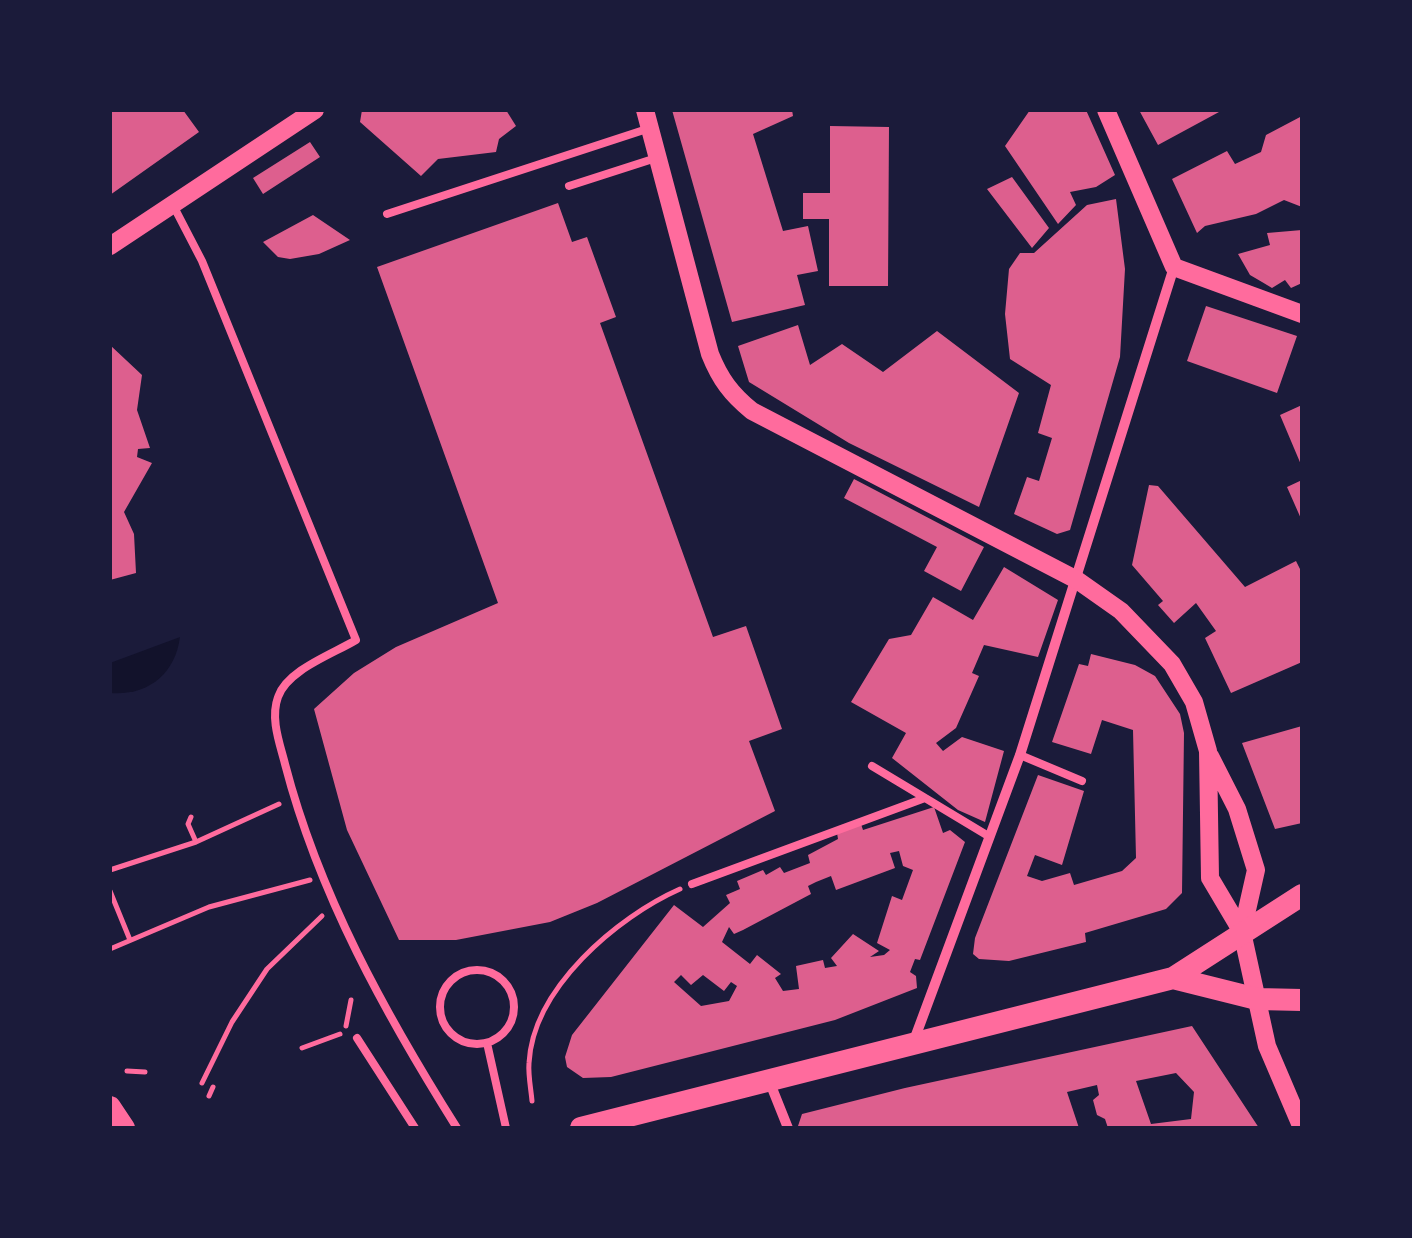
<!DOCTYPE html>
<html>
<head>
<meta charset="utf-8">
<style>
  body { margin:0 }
  #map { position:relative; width:1412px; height:1238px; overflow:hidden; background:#1b1b3a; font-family:"Noto Serif",serif }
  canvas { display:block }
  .frame { position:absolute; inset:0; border:112px solid #1b1b3a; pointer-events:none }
</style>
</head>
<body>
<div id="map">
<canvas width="1412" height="1238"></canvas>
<div class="frame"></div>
</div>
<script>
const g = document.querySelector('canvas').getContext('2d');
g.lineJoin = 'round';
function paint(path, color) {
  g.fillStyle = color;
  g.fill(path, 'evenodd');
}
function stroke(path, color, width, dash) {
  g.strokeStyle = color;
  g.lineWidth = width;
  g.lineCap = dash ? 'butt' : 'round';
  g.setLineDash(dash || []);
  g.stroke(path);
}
const water = new Path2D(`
  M180,637C175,675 147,696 110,693V663Z`);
const building = new Path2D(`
  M110,110H183L199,132L110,195Z
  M362,110H506L516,126L499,139L496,152L438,159L421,176L360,122Z
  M672,110H792L793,116L753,134L783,231L808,226L818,271L797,275L805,305L732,322Z
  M1030,110H1086L1115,175L1096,187L1070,192L1076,205L1058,224L1005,146Z
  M1139,110H1218L1219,112L1158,145Z
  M1302,116V207L1284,200L1256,214L1205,226L1197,233L1172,179L1227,151L1235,164L1261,152L1266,135Z
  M830,126L889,127L888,286H829V219H803V193H830Z
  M310,142L320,157L263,194L253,178Z
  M1012,177L1049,228L1032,248L987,189Z
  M1116,199L1125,269L1120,357L1070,530L1057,534L1014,514L1027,477L1039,481L1052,438L1038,433L1051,385L1010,359L1005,314L1009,269L1020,253H1034L1087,205Z
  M558,203L572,242L587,237L616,317L600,323L713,637L746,626L782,729L749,741L775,811L597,903L550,922L456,940H399L347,830L314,709L354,673L396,647L498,603L377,267Z
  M313,215L350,240L319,254L290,259L278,257L263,242Z
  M1302,230V283L1291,288L1285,280L1272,288L1262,282L1250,275L1238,254L1270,245L1267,233Z
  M1206,306L1297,336L1277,393L1187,361Z
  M798,325L810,365L842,344L883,372L937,331L1019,393L979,507L849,443L749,382L738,346Z
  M110,345L142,375L137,410L150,448L138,449L137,457L152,463L124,512L134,534L136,573L110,580Z
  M1302,405V467L1280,415Z
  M854,479L984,547L961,591L924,571L937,547L844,498Z
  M1302,480V521L1287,487Z
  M1149,485L1158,486L1245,587L1296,561L1302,573V662L1231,693L1205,638L1216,631L1196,603L1174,623L1158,605L1163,601L1132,565Z
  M1004,567L1058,600L1038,657L984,645L972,673L979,676L956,728L936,743L943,751L962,737L1004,751L985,822L958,810L892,758L906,733L851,702L889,639L911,635L933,597L973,620Z
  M1091,654L1135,665L1155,676L1180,714L1184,733L1182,893L1166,909L1085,933L1086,942L1009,961L979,959L973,954L975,938L1038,775L1084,791L1062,865L1035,855L1027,876L1042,881L1070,873L1074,885L1122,871L1136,858L1133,730L1102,720L1091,754L1052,742L1079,664L1088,666Z
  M1302,726V823L1275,829L1242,743Z
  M934,807L943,833L950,830L965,842L920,960L915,959L910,972L916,976L917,988L835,1020L611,1077L583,1078L567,1067L565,1057L572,1035L674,905L703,927L730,903L726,895L740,889L737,881L763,870L766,875L780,867L784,873L810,863L808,855L838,839L837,833L861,824L863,830ZM899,851L903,866L913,870L902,900L892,896L877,943L890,950L884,955L870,957L879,951L853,934L831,958L837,966L825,968L823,960L796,966L799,989L783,991L775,978L781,974L757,955L750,964L722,942L729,927L734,934L743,930L811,894L808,886L816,882L831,876L836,890L895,868L890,853ZM681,975L691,985L703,975L724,991L731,982L737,986L729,1001L701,1006L674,982Z
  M1192,1026L1259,1128H1108L1105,1119L1097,1115L1093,1100L1099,1095L1097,1085L1067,1092L1079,1128L798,1126L802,1114L905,1088ZM1176,1073L1194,1092L1191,1119L1151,1124L1136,1081Z`);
const path = new Path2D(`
  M191,817L188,824L196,842
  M110,870L196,842L279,804
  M110,891L130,940
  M110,949L209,907L310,880
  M346,1026L351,1000
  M302,1048L340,1034
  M127,1071L145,1072
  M202,1083L232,1022L267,969L322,916
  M209,1096L213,1087
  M532,1101C531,1089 528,1075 529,1063C533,988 617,917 680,889`);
const service = new Path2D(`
  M569,186L656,158
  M174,207L202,261L356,640C333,654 287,670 278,697C270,719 280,744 285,764C319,895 386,1015 457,1128
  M387,214L650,128
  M1020,755L1082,781
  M872,766L990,837
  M692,884L925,798
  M440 1007a37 37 0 1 1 74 0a37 37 0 1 1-74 0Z
  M357,1038L415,1128
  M487,1043L506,1128`);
const minor = new Path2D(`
  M913,1043L1020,755L1174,267
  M770,1083L788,1128`);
const tertiary = new Path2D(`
  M645,110L710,354C720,379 731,394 752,411L1077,580L1121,611L1172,664L1194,702L1208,751L1210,878L1242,932L1267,1046L1302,1128
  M1106,110L1174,267L1302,314
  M110,246L315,110
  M1210,756L1237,809L1256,870L1242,932`);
const primary = new Path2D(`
  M1173,978L1257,999L1302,1000
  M110,1107L124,1128
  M581,1128L1173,978L1302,895`);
paint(water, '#12122b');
paint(building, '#dd5f8e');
stroke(path, '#ff6b9d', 5);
stroke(service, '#ff6b9d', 8);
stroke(minor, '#ff6b9d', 10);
stroke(tertiary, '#ff6b9d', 18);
stroke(primary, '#ff6b9d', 22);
</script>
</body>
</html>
